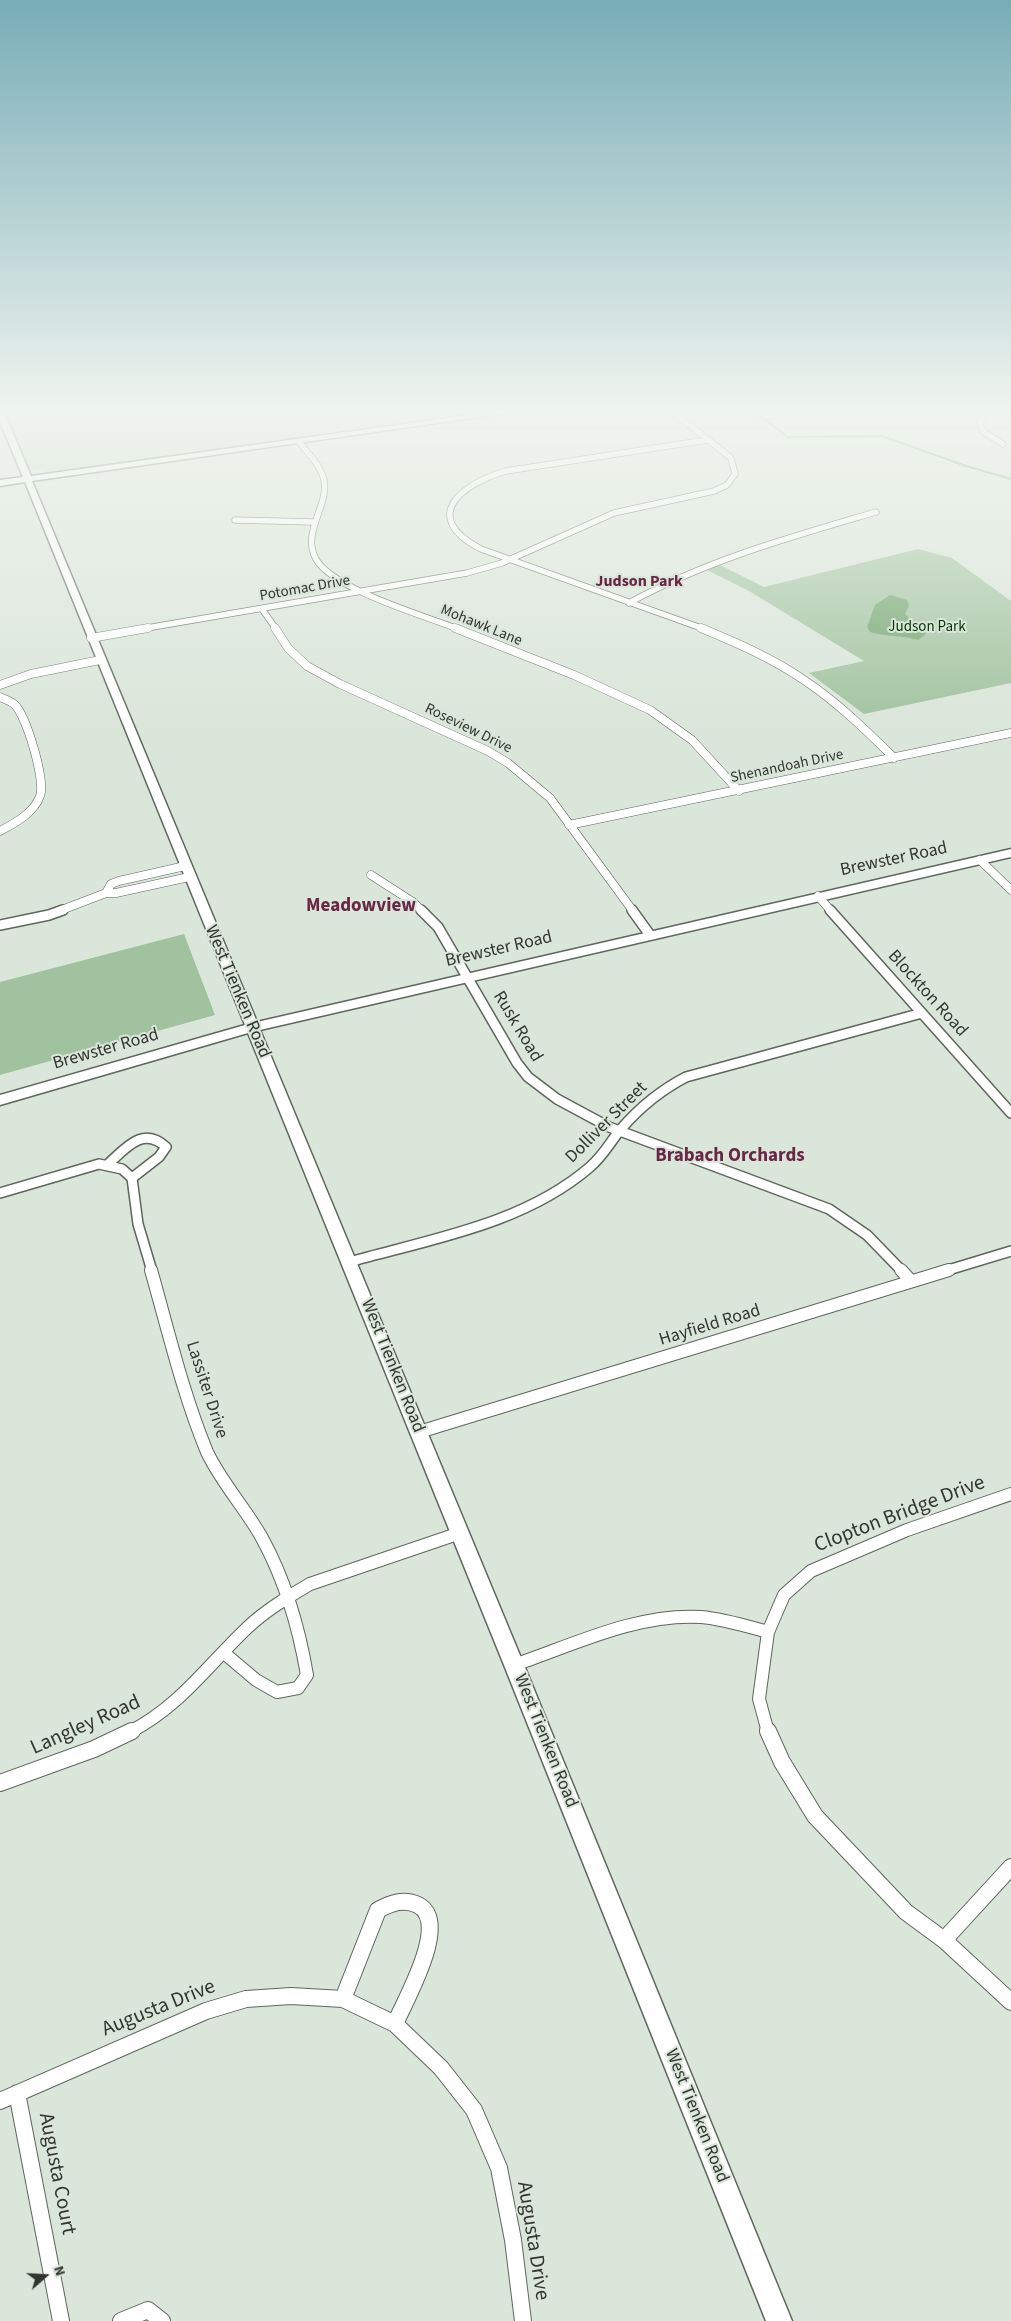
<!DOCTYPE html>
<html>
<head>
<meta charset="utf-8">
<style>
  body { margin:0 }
  #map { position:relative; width:1011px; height:2321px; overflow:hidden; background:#dbe6da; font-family:"Source Sans 3",sans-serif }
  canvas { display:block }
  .north { position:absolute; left:20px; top:2251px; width:50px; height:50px; -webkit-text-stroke:4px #dbe6da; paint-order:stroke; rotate:71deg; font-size:14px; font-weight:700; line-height:20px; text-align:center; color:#323631 }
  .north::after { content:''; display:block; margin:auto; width:18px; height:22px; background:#323631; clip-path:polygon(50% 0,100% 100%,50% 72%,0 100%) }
</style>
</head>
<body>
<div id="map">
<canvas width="1011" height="2321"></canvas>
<div class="north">N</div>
</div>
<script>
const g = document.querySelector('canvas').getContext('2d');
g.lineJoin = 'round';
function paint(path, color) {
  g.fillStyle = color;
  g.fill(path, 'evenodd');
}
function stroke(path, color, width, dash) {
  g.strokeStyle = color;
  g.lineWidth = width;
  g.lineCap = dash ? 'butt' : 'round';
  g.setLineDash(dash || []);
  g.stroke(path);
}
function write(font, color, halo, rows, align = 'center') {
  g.font = font + ' "Source Sans 3",sans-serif';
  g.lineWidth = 4;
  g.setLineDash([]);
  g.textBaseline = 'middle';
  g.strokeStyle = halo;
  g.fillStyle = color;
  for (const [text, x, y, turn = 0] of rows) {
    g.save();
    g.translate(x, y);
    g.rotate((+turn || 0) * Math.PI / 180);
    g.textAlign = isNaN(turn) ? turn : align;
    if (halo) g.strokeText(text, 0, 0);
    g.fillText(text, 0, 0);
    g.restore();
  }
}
const built = new Path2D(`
  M520,408L47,474L45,469L30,471L5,409Z`);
const green = new Path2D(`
  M918,549L952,558L1011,601V683L864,714L809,673L864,661L749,591L707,570L720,565L764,587Z
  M184,934L215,1015L0,1075V982Z`);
const water = new Path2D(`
  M890,595L907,600L909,606L905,614L926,634L918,640C903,635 886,637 870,632L867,627L875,605Z`);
const stream = new Path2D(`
  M749,408L788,437L882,436L966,466L1011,479`);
const streetFar4 = new Path2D(`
  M969,408L986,413
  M997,408L983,414L980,425L984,432L1003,444
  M299,442C308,453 321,466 324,480C329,506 301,533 316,559C332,589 425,616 458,629
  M235,520L314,522
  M629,603C707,560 791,537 876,512
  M262,609L276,629
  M141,629L467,573L502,563L614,513L714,491L727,485L735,474L731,458L668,408
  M704,629L481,549C419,517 461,484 506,471L707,440`);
const streetFar3 = new Path2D(`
  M275,628L288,648L307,666L340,684L488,751L508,763L550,798L633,911
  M455,628L574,675L650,710L692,740L739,791
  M701,628C737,643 772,658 804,680C837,702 866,730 894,758
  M91,638L148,628
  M0,685L31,674L100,660
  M0,697C4,699 10,701 14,704C26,714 46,781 40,796C34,813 15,823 0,831
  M569,825L1011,733
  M980,860L1011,890
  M185,866L119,881L111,884L106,893H116L189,877
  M371,875L413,902L422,911
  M818,896L831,911
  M59,911L106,893`);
const streetFar2 = new Path2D(`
  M421,910L438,927L517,1063L528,1077L557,1099L609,1127L829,1209L867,1235L902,1271
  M632,910L650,935
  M830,910L1011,1113
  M0,925L49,915L63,910
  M107,1165C125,1149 143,1125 166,1147L159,1157L132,1178
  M0,1193L99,1164L122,1169L132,1178L138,1224L152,1271
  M349,1262C431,1239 524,1224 590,1167C604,1155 610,1142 621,1129C640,1107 661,1090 686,1077L922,1013
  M945,1271L1011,1251`);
const streetFar1 = new Path2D(`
  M151,1270C168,1330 183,1394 207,1452C221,1482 246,1509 262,1538C285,1580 299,1628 307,1675L298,1688L277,1692L256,1680L224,1653
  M901,1270L911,1281
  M419,1432L949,1270
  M514,1665C573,1645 637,1613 701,1617C724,1619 746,1626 768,1632
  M130,1732C180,1706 207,1666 247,1628C266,1610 288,1597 310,1584L460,1533
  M768,1732L759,1699L768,1632L784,1595L811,1571L907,1530L1011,1494`);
const street = new Path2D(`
  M768,1731L782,1762L815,1816L906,1912L944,1940L1011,2002
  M0,1783L94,1749L132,1731
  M944,1940L1011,1867
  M343,1999L378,1910C391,1903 404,1898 418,1905C451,1922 405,2000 395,2024
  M17,2093L61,2321
  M0,2101L206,2011L246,1999L291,1996L343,1999L395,2024L441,2068L474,2110L499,2168L513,2240L523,2321
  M121,2321L148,2310L162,2321`);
const secondary = new Path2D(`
  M519,408H542L32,481L257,1022L1011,849V857L260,1030L524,1665L792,2321H766L504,1665L248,1033L0,1105V1095L245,1025L25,482L0,486V480L23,477L0,422V410L4,412L31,476Z`);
const farStreetnames = [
  ["Potomac Drive",305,589,-10],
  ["Mohawk Lane",481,626,22],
  ["Roseview Drive",468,729,26],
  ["Shenandoah Drive",787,767,-12]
];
const farParknames = [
  ["Judson Park",927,628]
];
const farNeighbourhoodnames = [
  ["Judson Park",639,582]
];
const streetNames = [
  ["Brewster Road",894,860,-12],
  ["Brewster Road",499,950,-13],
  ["West Tienken Road",237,992,67],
  ["Blockton Road",927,994,48],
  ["Rusk Road",517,1027,59],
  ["Brewster Road",106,1050,-16],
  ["Dolliver Street",607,1123,-45],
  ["Hayfield Road",710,1326,-17],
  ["West Tienken Road",392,1366,68],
  ["Lassiter Drive",206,1390,72],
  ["West Tienken Road",545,1741,68],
  ["West Tienken Road",696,2116,68]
];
const neighbourhoodNames = [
  ["Meadowview",361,907],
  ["Brabach Orchards",730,1157]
];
const nearStreetnames = [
  ["Clopton Bridge Drive",900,1515,-21],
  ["Langley Road",86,1726,-24],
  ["Augusta Drive",159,2009,-22],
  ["Augusta Court",56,2174,79],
  ["Augusta Drive",532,2241,81]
];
paint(built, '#ccdcca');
paint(green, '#a1c29f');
paint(water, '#70a26d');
stroke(stream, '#70a26d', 2);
stroke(streetFar4, '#5d675c', 7);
stroke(streetFar3, '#5d675c', 9);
stroke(streetFar2, '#5d675c', 12);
stroke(streetFar1, '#5d675c', 14);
stroke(street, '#5d675c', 18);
stroke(secondary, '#5d675c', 3);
stroke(streetFar4, '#fff', 5.5);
stroke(streetFar3, '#fff', 8);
stroke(streetFar2, '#fff', 9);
stroke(streetFar1, '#fff', 12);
stroke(street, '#fff', 16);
paint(secondary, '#fff');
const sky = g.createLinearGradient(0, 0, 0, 733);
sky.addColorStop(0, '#78adb7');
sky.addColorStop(0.56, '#eff4ee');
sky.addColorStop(1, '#eff4ee00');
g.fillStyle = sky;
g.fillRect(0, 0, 1011, 733);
write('15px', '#323631', '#dbe6da', farStreetnames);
write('15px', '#003500', '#dbe6da', farParknames);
write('bold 16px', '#682746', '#dbe6da', farNeighbourhoodnames);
write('18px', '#323631', '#dbe6da', streetNames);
write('bold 19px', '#682746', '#dbe6da', neighbourhoodNames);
write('21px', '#323631', '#dbe6da', nearStreetnames);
</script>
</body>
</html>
